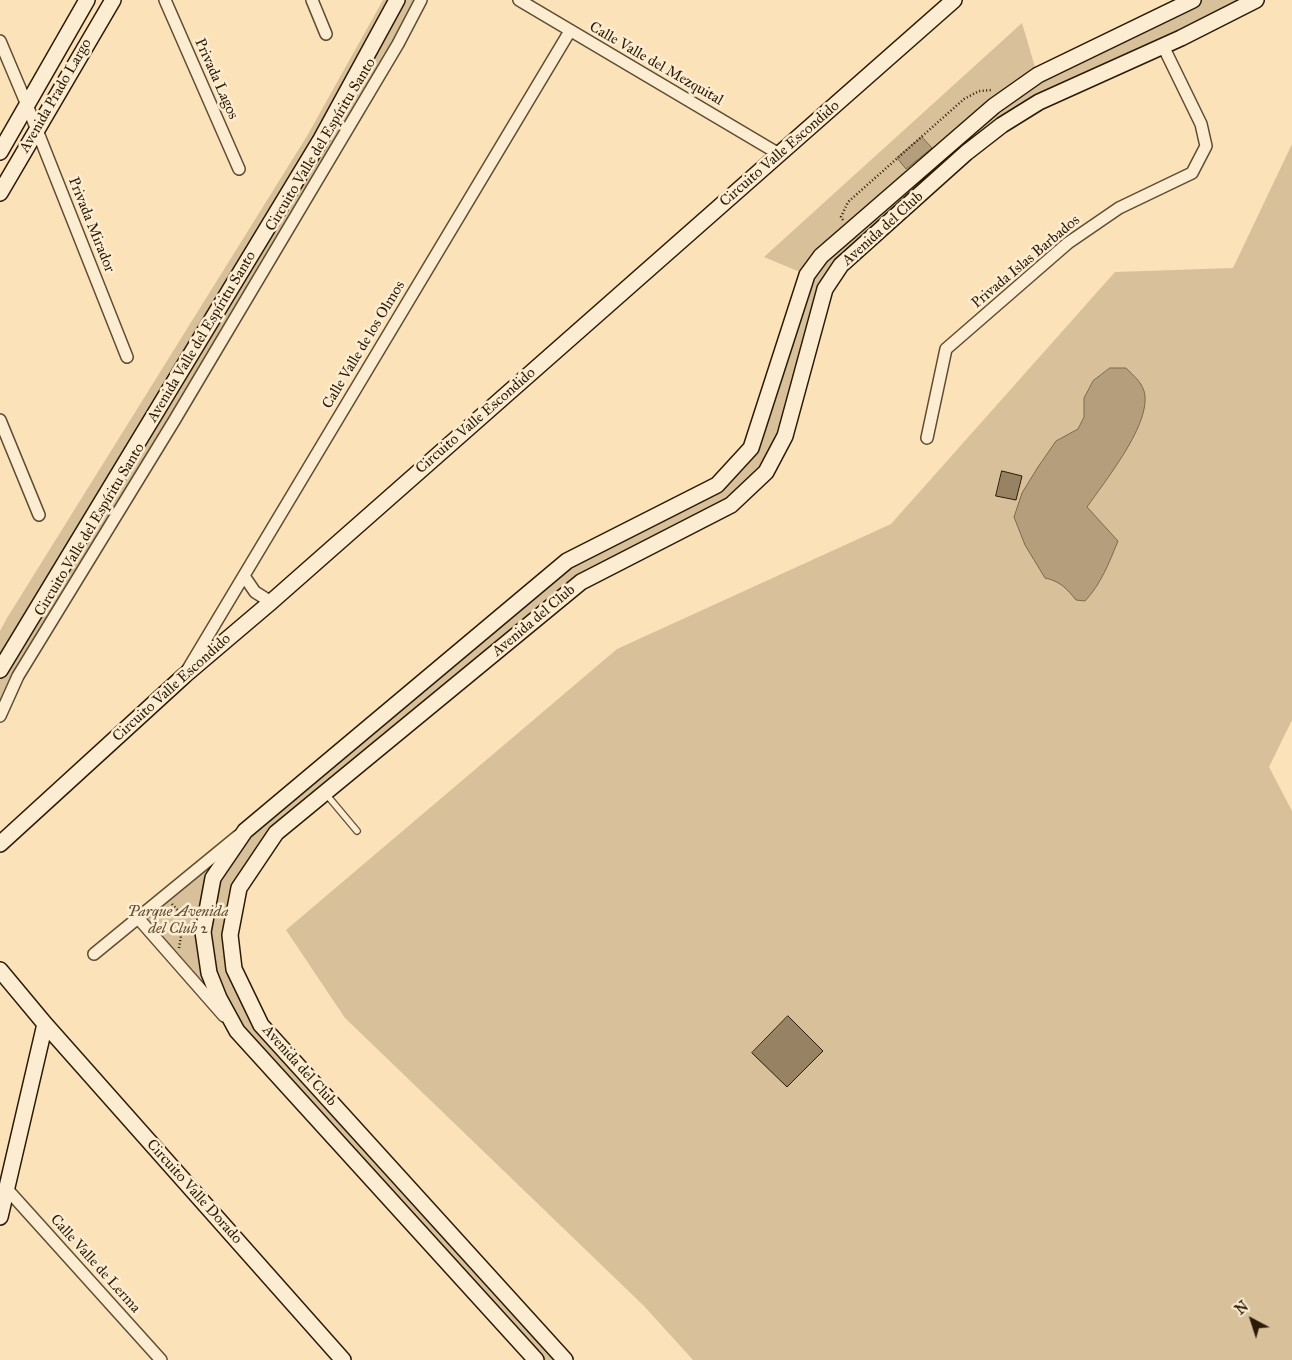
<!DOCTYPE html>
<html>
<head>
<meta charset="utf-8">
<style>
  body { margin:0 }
  #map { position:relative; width:1292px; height:1360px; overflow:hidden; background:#fbe2b8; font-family:"IM FELL Great Primer",serif }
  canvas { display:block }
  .north { position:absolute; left:1227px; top:1295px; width:50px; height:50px; -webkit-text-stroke:4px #fcecd1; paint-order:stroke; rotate:320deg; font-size:14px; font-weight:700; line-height:20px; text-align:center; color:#2b1b06 }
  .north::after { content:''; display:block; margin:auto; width:18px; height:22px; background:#2b1b06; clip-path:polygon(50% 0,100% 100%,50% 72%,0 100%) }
</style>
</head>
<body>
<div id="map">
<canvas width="1292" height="1360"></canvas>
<div class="north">N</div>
</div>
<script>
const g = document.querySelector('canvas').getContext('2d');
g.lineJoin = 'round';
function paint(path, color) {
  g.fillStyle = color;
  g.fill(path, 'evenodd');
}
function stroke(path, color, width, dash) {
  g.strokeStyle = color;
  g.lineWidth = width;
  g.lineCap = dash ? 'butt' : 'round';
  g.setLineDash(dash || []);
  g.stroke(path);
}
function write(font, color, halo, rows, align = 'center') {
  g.font = font + ' "IM FELL Great Primer",serif';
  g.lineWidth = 5;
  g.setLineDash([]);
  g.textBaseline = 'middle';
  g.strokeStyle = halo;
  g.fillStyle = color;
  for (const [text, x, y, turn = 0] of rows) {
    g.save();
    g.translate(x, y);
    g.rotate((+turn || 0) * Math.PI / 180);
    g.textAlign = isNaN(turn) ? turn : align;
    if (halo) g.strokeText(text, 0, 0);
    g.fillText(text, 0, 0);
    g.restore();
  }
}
const green = new Path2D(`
  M383,0H421L0,716V631L7,618L307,136Z
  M1193,0H1256L1002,125L825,289L785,436L731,505L581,582L276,833L239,888L234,969L261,1025L565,1360H536L138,918L567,561L717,485L751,448L807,275L764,257L1022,23L1037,74Z
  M1292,144V720L1269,767L1292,811V1360H693L644,1306L345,1018L286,930L617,649L891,524L1115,272L1233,268Z`);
const water = new Path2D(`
  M922,137L932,148L906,169L897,158Z
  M1110,368H1126C1134,376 1144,384 1145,396C1148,428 1105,481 1087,507L1118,541C1109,563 1101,584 1085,601L1076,600C1067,589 1060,581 1045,578L1025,545L1014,517L1022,493L1038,467L1056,441L1078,429L1084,417V398L1093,381Z`);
const building = new Path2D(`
  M1002,471L1022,476L1016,500L996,496Z
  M788,1016L823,1051L787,1087L752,1053Z`);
const path = new Path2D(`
  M843,220L841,217L848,202L964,99L979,91L992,90
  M172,904L183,916L181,920L183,924L189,926
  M183,916L188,913L193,915
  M179,948L183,924`);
const lane = new Path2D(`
  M326,794L357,831`);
const street = new Path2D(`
  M165,0L239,169
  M312,0L326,34
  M519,0L779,154
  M0,41L27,105L127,357
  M0,420L39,515
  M927,438L946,349L1068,243L1119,208L1192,173L1206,146L1201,124L1163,46
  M244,576L255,592L271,602
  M188,669L570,31
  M0,716L18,676L174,421L398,44L421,0
  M138,918L224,1016
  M94,954L238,836
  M6,1188L161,1360`);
const secondary = new Path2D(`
  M0,152L87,0
  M0,193L113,0
  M0,670L320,141L397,0
  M0,844L185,675L271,602L954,0
  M0,970L45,1024L343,1360
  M0,1217L45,1024
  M536,1360L237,1031L219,998L209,973L203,932L213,878L245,831L567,561L717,485L751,448L807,275L821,256L994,106L1038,75L1193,0
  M565,1360L261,1025L234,969L230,935L239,888L276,833L581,582L731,505L766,472L785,436L825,289L841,265L966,153L1002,125L1039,102L1181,38L1256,0`);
const streetNames = [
  ["Calle Valle del Mezquital",656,64,30],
  ["Privada Lagos",216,79,66],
  ["Avenida Prado Largo",56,96,-60],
  ["Circuito Valle del Espíritu Santo",321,145,-59],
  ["Circuito Valle Escondido",780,154,-41],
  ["Privada Mirador",91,225,68],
  ["Avenida del Club",883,229,-42],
  ["Privada Islas Barbados",1026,262,-40],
  ["Avenida Valle del Espíritu Santo",202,337,-59],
  ["Calle Valle de los Olmos",364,345,-59],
  ["Circuito Valle Escondido",476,421,-41],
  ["Circuito Valle del Espíritu Santo",90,530,-59],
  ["Avenida del Club",534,621,-40],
  ["Circuito Valle Escondido",172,688,-42],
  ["Avenida del Club",299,1066,48],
  ["Circuito Valle Dorado",194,1192,48],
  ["Calle Valle de Lerma",95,1264,48]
];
const parkNames = [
  ["Parque Avenida",178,912],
  ["del Club 2",178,929]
];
paint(green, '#d8c09a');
paint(water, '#b49e7b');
stroke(water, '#7d6a4c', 1);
paint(building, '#978263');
stroke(building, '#2b1b06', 1);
stroke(lane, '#5f4d32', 8);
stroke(street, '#5f4d32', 14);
stroke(secondary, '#2b1b06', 18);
stroke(path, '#2b1b06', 2.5, [1, 2.5]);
stroke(lane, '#fcecd1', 5.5);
stroke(street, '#fcecd1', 11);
stroke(secondary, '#fcecd1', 15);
write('15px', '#2b1b06', '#fcecd1', streetNames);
write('italic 15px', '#5f4d32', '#fcecd1', parkNames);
</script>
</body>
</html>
